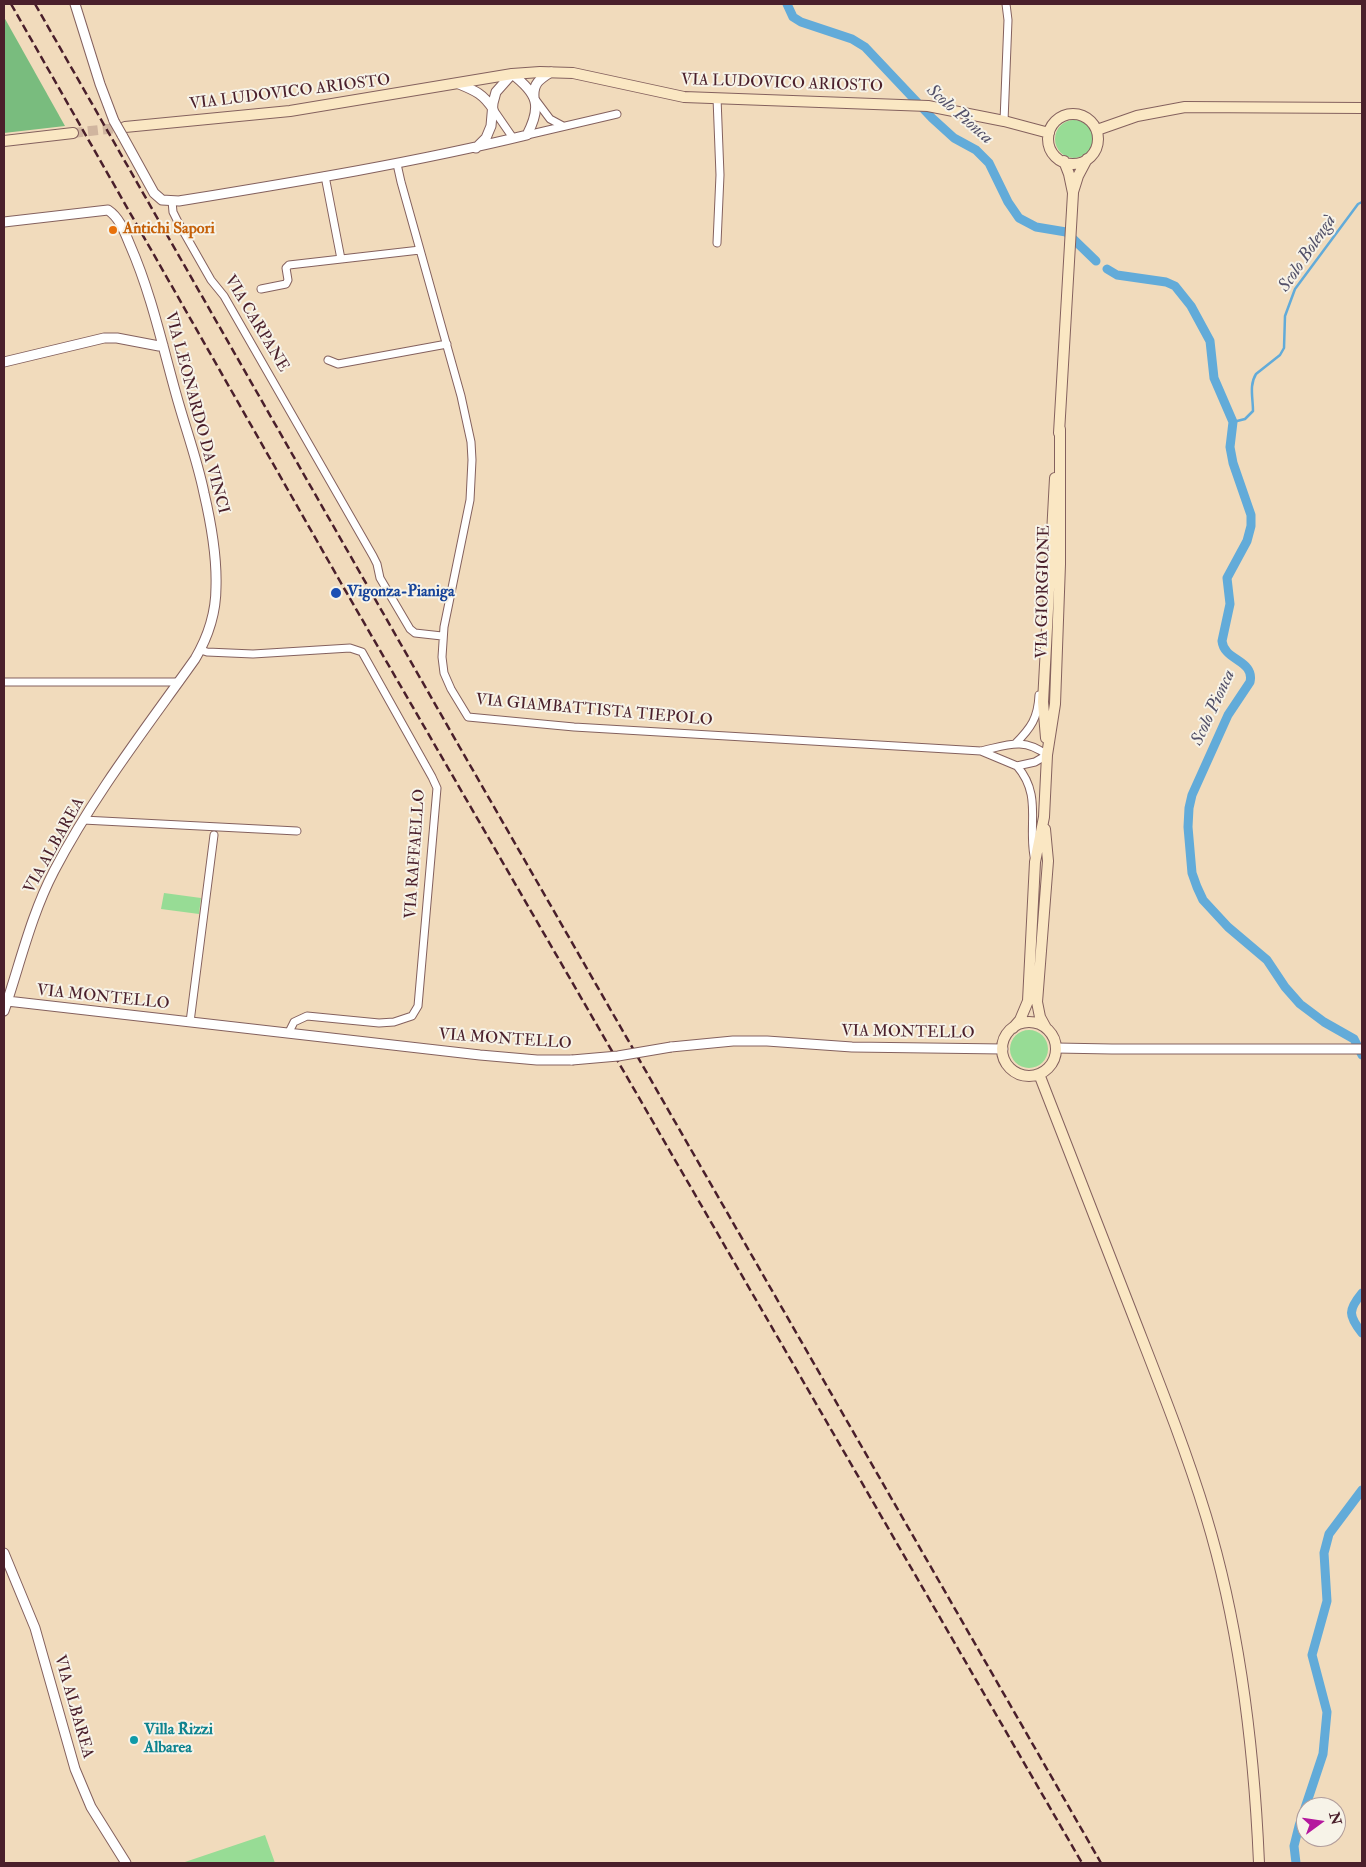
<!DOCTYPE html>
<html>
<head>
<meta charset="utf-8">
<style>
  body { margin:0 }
  #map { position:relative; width:1366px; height:1867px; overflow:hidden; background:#f1dbbc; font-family:"IM FELL Double Pica",serif }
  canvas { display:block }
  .frame { position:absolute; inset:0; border:5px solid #4a1f2b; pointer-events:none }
  .north { position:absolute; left:1296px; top:1797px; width:50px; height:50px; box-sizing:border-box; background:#f7f3e8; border:1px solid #b29e9c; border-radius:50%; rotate:76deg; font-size:14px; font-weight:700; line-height:20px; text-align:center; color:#4a1f2b }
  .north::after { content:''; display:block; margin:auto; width:18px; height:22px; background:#b5179e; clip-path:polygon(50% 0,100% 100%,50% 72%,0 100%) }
</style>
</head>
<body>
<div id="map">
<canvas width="1366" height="1867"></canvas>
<div class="frame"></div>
<div class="north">N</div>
</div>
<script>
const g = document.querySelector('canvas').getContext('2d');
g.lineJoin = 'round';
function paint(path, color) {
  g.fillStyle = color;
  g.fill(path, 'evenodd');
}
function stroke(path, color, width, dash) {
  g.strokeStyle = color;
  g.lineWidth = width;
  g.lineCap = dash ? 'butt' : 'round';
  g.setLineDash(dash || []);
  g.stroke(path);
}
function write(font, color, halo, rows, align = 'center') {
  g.font = font + ' "IM FELL Double Pica",serif';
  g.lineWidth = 4;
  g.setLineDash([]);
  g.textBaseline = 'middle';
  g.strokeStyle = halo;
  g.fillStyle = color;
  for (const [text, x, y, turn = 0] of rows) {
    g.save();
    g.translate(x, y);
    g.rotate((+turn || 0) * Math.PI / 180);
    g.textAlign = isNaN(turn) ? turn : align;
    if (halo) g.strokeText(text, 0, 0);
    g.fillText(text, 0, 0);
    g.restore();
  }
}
const green = new Path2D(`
  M1055 139a19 19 0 1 1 38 0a19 19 0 1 1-38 0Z
  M164,893L201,898L199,914L161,909Z
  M1010 1049a19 19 0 1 1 38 0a19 19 0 1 1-38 0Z
  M265,1835L275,1863H182Z`);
const forest = new Path2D(`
  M4,17L65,126L4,133Z`);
const stream = new Path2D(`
  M1233,422L1245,419L1253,411C1253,398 1249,385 1256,374L1280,355L1284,348L1285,316L1295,289L1358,204L1362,202`);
const canal = new Path2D(`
  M787,4L793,17L801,22L852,39L865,47L932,118L954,138L976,150L989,163L1008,202L1019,218L1036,227L1066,232L1096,261
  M1107,269L1117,275L1166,282L1175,286L1191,306L1210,341L1214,378L1233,422L1230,447L1233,463L1251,515V526L1247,541L1227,578L1230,604L1222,641C1224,661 1255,660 1250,682L1228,715L1192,795L1189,808L1188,827L1192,873L1197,887L1203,900L1228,927L1267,960L1285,987L1300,1004L1324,1022L1354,1039L1362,1055
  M1362,1293C1348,1310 1348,1315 1362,1333
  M1296,1863L1294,1846L1299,1826L1323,1754L1327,1712L1312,1655L1327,1601L1324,1553L1329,1534L1362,1490`);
const secondaryTunnel = new Path2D(`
  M73,133L125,127`);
const minor = new Path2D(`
  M535,99L550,119L563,126
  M493,109L513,138
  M1004,121L1008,20L1006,4
  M527,135L617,114
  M397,164L401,182L461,396L471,442L472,460L470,500L444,627L442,657L444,673L451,689L468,717L574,727L981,751C1008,745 1023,737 1047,755L1035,762L1017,766L981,751
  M325,176L341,259
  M172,201L173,212L178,222L211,280L224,296L373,556L377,564L380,578L410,629L415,633L442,636
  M717,243L720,175L717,98
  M261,289L286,284L288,280L286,268L289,265L420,250
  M328,360L338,364L447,344
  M201,650L207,652L253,654L350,648L362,652L432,777L437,788L418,1006L412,1016L394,1022L379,1023L307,1016L294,1022L289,1032
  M4,682H179
  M1015,744C1031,728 1038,718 1039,695
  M1017,766C1042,795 1028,823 1034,856
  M83,820L297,831
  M190,1022L214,835`);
const tertiary = new Path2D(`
  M75,4L100,84L114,121
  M459,84C476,91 483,94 493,109
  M534,97C533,83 540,79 551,72
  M122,135L154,193L162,200L179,201C295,182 412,163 527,135C542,106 538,94 512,74L496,92L493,103L491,126L486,138L476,148
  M4,222L108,210C120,218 125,233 130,245C151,293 162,344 176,394C185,427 197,459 204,493C211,523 217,556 216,587C216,613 208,637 195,659C146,728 93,796 54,871C31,915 20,964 4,1011
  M4,362L104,338H117L159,346L163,345
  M7,1001L480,1055L537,1060H572
  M671,1047L733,1041H767L852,1047L1003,1049
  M1056,1048L1112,1049H1362
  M4,1553L35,1628L75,1769L91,1807L126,1863`);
const secondary = new Path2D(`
  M1048 139a25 25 0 1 1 50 0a25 25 0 1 1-50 0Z
  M125,127L290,111L512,74L540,72L573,73L684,97L928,106L1004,121L1049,133
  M1097,130L1137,116L1185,107L1362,108
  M4,141L73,133
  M1073,192L1078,176L1087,159
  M1059,433L1073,193L1069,174L1064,161
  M1046,738L1043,702L1055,478
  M1045,829L1048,861L1037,1002L1040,1017L1046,1028
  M1002 1049a27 27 0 1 1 54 0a27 27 0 1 1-54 0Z
  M1013,1028L1020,1020L1028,1001L1035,862L1044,817L1047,755L1055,704L1060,564V429
  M1039,1074C1070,1154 1101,1233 1132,1313C1158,1380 1185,1447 1206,1516C1240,1628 1254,1746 1259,1863`);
const rail = new Path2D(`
  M11,4L341,583L1082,1863
  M35,4L459,746L1101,1863`);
const tertiaryBridge = new Path2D(`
  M114,121L122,135
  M572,1060L618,1056L671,1047`);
const markers = [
  [113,230,5,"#e8710a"],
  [336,593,6,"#1a4fb4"],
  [134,1740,5,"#0f9aa8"]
];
const streetNames = [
  ["VIA LUDOVICO ARIOSTO",782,84,2],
  ["VIA LUDOVICO ARIOSTO",290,93,-7],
  ["VIA CARPANE",256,324,59],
  ["VIA LEONARDO DA VINCI",196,413,75],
  ["VIA GIORGIONE",1044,592,-89],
  ["VIA GIAMBATTISTA TIEPOLO",594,711,5],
  ["VIA ALBAREA",55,846,-61],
  ["VIA RAFFAELLO",416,854,-86],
  ["VIA MONTELLO",103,998,6],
  ["VIA MONTELLO",908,1033,1],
  ["VIA MONTELLO",505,1040,4],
  ["VIA ALBAREA",73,1707,74]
];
const foodNames = [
  ["Antichi Sapori",123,230]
];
const transitNames = [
  ["Vigonza-Pianiga",347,593]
];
const cultureNames = [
  ["Villa Rizzi",144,1731],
  ["Albarea",144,1749]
];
const waterNames = [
  ["Scolo Pionca",959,115,41],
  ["Scolo Bolengà",1308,254,-56],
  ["Scolo Pionca",1214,708,-65]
];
paint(green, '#97dc95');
paint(forest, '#79bc7e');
stroke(stream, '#62abd9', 2.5);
stroke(canal, '#62abd9', 9);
stroke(secondaryTunnel, '#d0b59f', 10, [10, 5]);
stroke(minor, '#84615e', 9);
stroke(tertiary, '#84615e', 11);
stroke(secondary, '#84615e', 12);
stroke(minor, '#fff', 7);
stroke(tertiary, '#fff', 9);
stroke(secondary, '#fae7c3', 10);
stroke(rail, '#4a1f2b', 2.5, [8, 4]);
stroke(tertiaryBridge, '#84615e', 11, []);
stroke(tertiaryBridge, '#fff', 9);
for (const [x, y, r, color] of markers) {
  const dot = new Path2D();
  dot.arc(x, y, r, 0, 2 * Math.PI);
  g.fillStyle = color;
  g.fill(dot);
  stroke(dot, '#f7f3e8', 2);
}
write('16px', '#4a1f2b', '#f7f3e8', streetNames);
write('bold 16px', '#c56008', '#f7f3e8', foodNames, 'left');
write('bold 16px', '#164399', '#f7f3e8', transitNames, 'left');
write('bold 16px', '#0d838f', '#f7f3e8', cultureNames, 'left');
write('italic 18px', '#525068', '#f7f3e8', waterNames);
</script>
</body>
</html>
